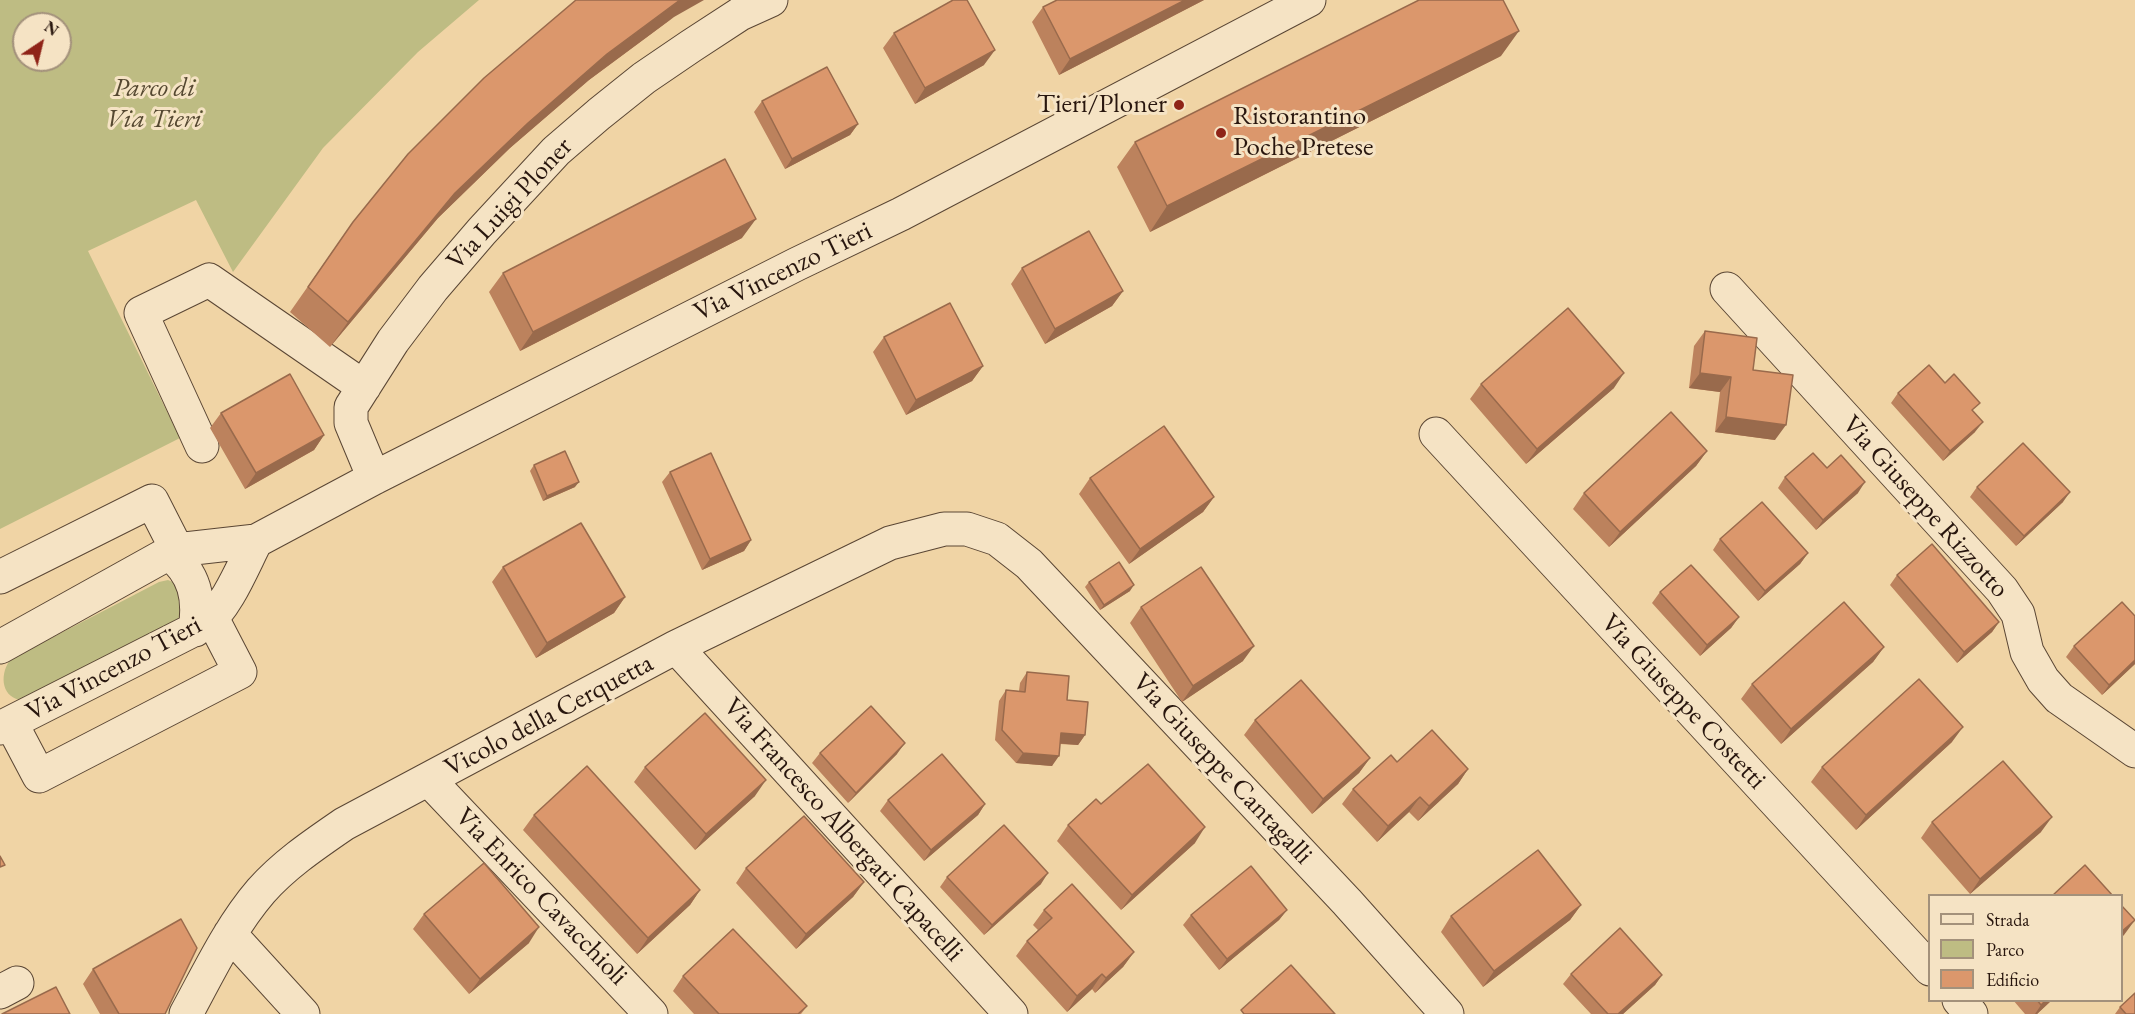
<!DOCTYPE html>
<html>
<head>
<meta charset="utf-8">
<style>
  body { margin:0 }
  #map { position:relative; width:2135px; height:1014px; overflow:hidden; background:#f0d4a5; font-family:"EB Garamond",serif }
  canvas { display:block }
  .legend { position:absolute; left:1928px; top:894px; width:195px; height:108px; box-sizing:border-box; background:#f5e3c4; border:2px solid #a3917b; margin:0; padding:8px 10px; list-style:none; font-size:18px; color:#28160e }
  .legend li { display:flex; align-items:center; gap:12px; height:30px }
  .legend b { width:30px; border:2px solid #a3917b }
  .north { position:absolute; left:12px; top:12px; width:60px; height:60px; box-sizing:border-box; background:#f5e3c4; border:2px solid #a3917b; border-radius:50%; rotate:35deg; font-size:16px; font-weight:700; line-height:24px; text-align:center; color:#28160e }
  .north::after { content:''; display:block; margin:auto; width:21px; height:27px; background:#8f2418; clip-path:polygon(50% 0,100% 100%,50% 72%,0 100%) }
</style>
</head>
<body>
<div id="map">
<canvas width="2135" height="1014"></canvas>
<ul class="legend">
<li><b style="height:8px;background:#f5e3c4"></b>Strada</li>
<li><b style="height:16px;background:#bebc83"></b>Parco</li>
<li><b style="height:16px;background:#db976c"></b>Edificio</li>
</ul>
<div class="north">N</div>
</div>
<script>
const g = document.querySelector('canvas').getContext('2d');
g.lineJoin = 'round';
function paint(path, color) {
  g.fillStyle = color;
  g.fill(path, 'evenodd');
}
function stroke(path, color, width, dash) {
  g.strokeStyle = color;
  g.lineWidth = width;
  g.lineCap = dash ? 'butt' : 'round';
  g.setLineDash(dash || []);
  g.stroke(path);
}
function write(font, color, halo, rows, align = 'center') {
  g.font = font + ' "EB Garamond",serif';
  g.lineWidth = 6;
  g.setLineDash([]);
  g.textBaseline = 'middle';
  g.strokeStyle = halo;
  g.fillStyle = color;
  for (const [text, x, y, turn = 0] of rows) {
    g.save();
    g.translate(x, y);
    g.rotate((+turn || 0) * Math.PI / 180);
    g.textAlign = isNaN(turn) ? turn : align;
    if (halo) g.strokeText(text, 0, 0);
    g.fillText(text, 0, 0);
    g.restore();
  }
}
const green = new Path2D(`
  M0,0H479L418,52L323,148L233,272L196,200L88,251L180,438L0,529ZM24,24H60V60H24Z
  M168,580L177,584L183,615L179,619L20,700C0,696 0,672 11,659L159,582Z`);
const minor = new Path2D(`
  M1727,289L2002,590L2018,614L2027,652L2043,680L2059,698L2135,751
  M1436,434L1930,969
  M202,446L141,313L209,280L364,387
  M374,478L351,423V407L393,341L433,288L482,231L556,151L599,114L644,78L691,46L740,14L771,0
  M169,553C195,574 200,598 195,630
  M0,577L152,501L177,550
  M0,647L169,553L185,549L256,541L374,478L797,264L901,214L1309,0
  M676,647L1011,1014
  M11,723L39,776L240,672L212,618
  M0,728L205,624C227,607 243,566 256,541
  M429,780L651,1014
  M230,934L303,1014
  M0,992L17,983
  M1959,1000L1971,1014
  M186,1014C209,972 230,927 261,891C285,864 315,844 344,824L676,647L890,543L944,529H967L997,539L1029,564L1347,902L1447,1014`);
const wall = new Path2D(`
  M1057,0H1204L1059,75L1032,22L1043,7Z
  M674,17L589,80L510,148L438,218L330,347L290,312L353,222Z
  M894,33L984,65L915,104L883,48Z
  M1501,56L1150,232L1117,167L1135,142Z
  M762,101L858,124L850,135L785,169L754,112Z
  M742,238L520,351L489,292L503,273Z
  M1022,268L1123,291L1112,306L1045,344L1011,284Z
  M1705,331L1753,370L1775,440L1715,432L1720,392L1689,388L1694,346Z
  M884,337L983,366L972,381L906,415L873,352Z
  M1945,383L1973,412L1975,432L1943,461L1891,403L1898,393Z
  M1481,384L1614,388L1526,464L1470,399Z
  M221,413L324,435L314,450L245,489L210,428Z
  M1707,451L1696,466L1609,547L1573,509L1584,493Z
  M534,465L575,487L543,501L530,471Z
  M1827,468L1858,493L1816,530L1778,488L1785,477Z
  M670,472L751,540L744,551L702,570L662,482Z
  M1090,478L1214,497L1203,512L1129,564L1079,494Z
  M1977,487L2063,502L2016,546L1970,497Z
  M1720,539L1808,553L1800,564L1758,601L1713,550Z
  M503,567L625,597L614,613L536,658L492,582Z
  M1897,575L1999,622L1992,632L1957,663L1890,585Z
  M1089,582L1130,591L1100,610L1085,587Z
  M1660,592L1739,617L1731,628L1700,656L1652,603Z
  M1141,607L1243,661L1182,702L1130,623Z
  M2074,646L2135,664L2102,695L2066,657Z
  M1884,647L1873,662L1781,744L1741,699L1752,684Z
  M1027,672L1085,735L1078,745L1060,744L1052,766L1016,763L995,740L999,701L1006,690L1019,691L1020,683Z
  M1255,720L1370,758L1359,773L1312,814L1244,735Z
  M1952,742L1856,830L1811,782L1822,767Z
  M820,753L897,754L848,803L812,763Z
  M1397,762L1468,769L1458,784L1418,821L1409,812L1377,842L1342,804L1353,789Z
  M645,767L755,796L695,850L634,782Z
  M888,800L985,804L978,815L924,861L880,811Z
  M1101,804L1195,843L1121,910L1057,841L1068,825Z
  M534,815L700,890L690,905L637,954L523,830Z
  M1932,822L2041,832L1970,894L1921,838Z
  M746,868L864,882L853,897L796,949L736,883Z
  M947,877L1041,884L984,935L940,887Z
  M1581,905L1570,920L1483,987L1441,932L1451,916Z
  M1044,910L1134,952L1123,967L1095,993L1092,989L1067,1012L1016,956L1027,941L1038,930L1033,925Z
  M1287,910L1279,920L1219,970L1183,925L1191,915Z
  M424,914L529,943L469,994L413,929Z
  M93,969L165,1014H100L83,984Z
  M1571,974L1662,975L1655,985L1623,1014H1591L1563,984Z
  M683,976L807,1006L801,1014H694L673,991Z
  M2013,1000H2052L2037,1014H2025Z
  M2120,1007L2135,1014H2115Z`);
const shadedWall = new Path2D(`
  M680,0H704L674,17L589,80L510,148L438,218L330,347L348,322L455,193L528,123L607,54Z
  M1185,0H1204L1059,75L1070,59Z
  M1519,31L1501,56L1150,232L1167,206Z
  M995,50L984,65L915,104L925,88Z
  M858,124L850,135L785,169L792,159Z
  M756,219L742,238L520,351L533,332Z
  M1123,291L1112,306L1045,344L1055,329Z
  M983,366L972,381L906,415L916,400Z
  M1624,373L1614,388L1526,464L1537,449Z
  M1700,373L1731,377L1720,392L1689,388Z
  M1726,417L1786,425L1775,440L1715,432Z
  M1983,422L1975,432L1943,461L1950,451Z
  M324,435L314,450L245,489L256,473Z
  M1707,451L1696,466L1609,547L1620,532Z
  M579,482L575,487L543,501L547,496Z
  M1865,482L1858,493L1816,530L1823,520Z
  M2070,492L2063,502L2016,546L2024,536Z
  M1214,497L1203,512L1129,564L1140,549Z
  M751,540L744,551L702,570L710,559Z
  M1808,553L1800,564L1758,601L1765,591Z
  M1134,585L1130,591L1100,610L1104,605Z
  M625,597L614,613L536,658L547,643Z
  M1739,617L1731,628L1700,656L1707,645Z
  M1999,622L1992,632L1957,663L1964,652Z
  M1254,646L1243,661L1182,702L1193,686Z
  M1884,647L1873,662L1781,744L1791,729Z
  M2135,660V664L2102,695L2109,685Z
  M1963,727L1952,742L1856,830L1866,815Z
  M1061,733L1085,735L1078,745L1054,743Z
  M905,743L897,754L848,803L856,793Z
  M1023,753L1059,756L1052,766L1016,763Z
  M1370,758L1359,773L1312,814L1323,799Z
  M1468,769L1458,784L1418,821L1429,806Z
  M766,780L755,796L695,850L706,834Z
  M1420,797L1409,812L1377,842L1388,826Z
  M985,804L978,815L924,861L931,850Z
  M2052,817L2041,832L1970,894L1980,879Z
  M1205,827L1195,843L1121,910L1132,895Z
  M1048,873L1041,884L984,935L992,925Z
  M864,882L853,897L796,949L806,934Z
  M700,890L690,905L637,954L648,938Z
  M1581,905L1570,920L1483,987L1494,971Z
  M1287,910L1279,920L1219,970L1227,959Z
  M2135,920L2124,935L2121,938V932Z
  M539,927L529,943L469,994L480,979Z
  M1134,952L1123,967L1095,993L1106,978Z
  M1102,974L1092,989L1067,1012L1077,996Z
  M1662,975L1655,985L1623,1014H1618Z
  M2046,1000H2052L2037,1014H2035L2041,1005Z`);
const building = new Path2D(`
  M576,0H680L607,54L528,123L455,193L348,322L308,287L353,222L408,154L484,78Z
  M953,0H967L995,50L925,88L894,33Z
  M1057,0H1185L1070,59L1043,7Z
  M1419,0H1503L1519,31L1167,206L1135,142Z
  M827,67L858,124L792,159L762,101Z
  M725,159L756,219L533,332L503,273Z
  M1089,231L1123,291L1055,329L1022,268Z
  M950,303L983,366L916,400L884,337Z
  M1568,308L1624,373L1537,449L1481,384Z
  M1705,331L1757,338L1753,370L1793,375L1786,425L1726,417L1731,377L1700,373Z
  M1929,365L1945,383L1954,374L1980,403L1972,410L1983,422L1950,451L1898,393Z
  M290,374L324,435L256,473L221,413Z
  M1671,412L1707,451L1620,532L1584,493Z
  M1164,426L1214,497L1140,549L1090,478Z
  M2023,443L2070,492L2024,536L1977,487Z
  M565,451L579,482L547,496L534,465Z
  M711,453L751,540L710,559L670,472Z
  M1813,453L1827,468L1841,455L1865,482L1823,520L1785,477Z
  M1762,502L1808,553L1765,591L1720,539Z
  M581,523L625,597L547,643L503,567Z
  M1932,544L1999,622L1964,652L1897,575Z
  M1119,562L1134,585L1104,605L1089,582Z
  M1691,565L1739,617L1707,645L1660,592Z
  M1201,567L1254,646L1193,686L1141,607Z
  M1844,602L1884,647L1791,729L1752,684Z
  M2122,602L2135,616V660L2109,685L2074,646Z
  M1027,672L1069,676L1067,700L1088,702L1085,735L1061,733L1059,756L1023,753L1002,730L1006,690L1025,692Z
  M1919,679L1963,727L1866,815L1822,767Z
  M1301,680L1370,758L1323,799L1255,720Z
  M871,706L905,743L856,793L820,753Z
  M705,713L766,780L706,834L645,767Z
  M1432,730L1468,769L1429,806L1420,797L1388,826L1353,789L1391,755L1397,762Z
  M942,754L985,804L931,850L888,800Z
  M2003,761L2052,817L1980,879L1932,822Z
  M1148,764L1205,827L1132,895L1068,825L1096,799L1101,804Z
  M587,766L700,890L648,938L534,815Z
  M804,816L864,882L806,934L746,868Z
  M1004,825L1048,873L992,925L947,877Z
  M1538,850L1581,905L1494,971L1451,916Z
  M0,856L5,865L0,867Z
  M484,863L539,927L480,979L424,914Z
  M2085,865L2113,896H2052Z
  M1251,866L1287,910L1227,959L1191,915Z
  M1072,884L1134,952L1106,978L1102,974L1077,996L1027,941L1052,918L1044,910Z
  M2121,905L2135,920L2121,932Z
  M181,919L197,948L165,1014H119L93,969Z
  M1620,928L1662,975L1618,1014H1608L1571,974Z
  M733,929L807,1006L798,1014H719L683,976Z
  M1291,965L1335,1014H1244L1241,1010Z
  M56,987L70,1014H2Z
  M2135,993V1014H2126L2120,1007Z
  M2037,1000H2046L2041,1005Z`);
const markers = [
  [1179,105,6,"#8f2418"],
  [1221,133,6,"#8f2418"]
];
const parkNames = [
  ["Parco di",154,89],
  ["Via Tieri",154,120]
];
const poiNames = [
  ["Tieri/Ploner",1167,105],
  ["Ristorantino",1233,117,"left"],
  ["Poche Pretese",1233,148,"left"]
];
const streetNames = [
  ["Via Luigi Ploner",510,204,-47],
  ["Via Vincenzo Tieri",783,272,-26],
  ["Via Giuseppe Rizzotto",1925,507,48],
  ["Via Vincenzo Tieri",114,669,-28],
  ["Via Giuseppe Costetti",1683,702,47],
  ["Vicolo della Cerquetta",549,716,-28],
  ["Via Giuseppe Cantagalli",1222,769,47],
  ["Via Francesco Albergati Capacelli",843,830,48],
  ["Via Enrico Cavacchioli",541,897,46]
];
paint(green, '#bebc83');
stroke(minor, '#5a4634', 35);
stroke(minor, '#f5e3c4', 33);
paint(wall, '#bc825d');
paint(shadedWall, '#996a4c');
paint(building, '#db976c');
stroke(building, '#996a4c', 1.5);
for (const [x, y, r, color] of markers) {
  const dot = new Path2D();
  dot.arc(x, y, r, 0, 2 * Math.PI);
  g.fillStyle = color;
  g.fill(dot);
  stroke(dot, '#f5e3c4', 2);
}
write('italic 27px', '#554831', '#f5e3c4', parkNames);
write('27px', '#28160e', '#f5e3c4', poiNames, 'right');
write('27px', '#28160e', '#f5e3c4', streetNames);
</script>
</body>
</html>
